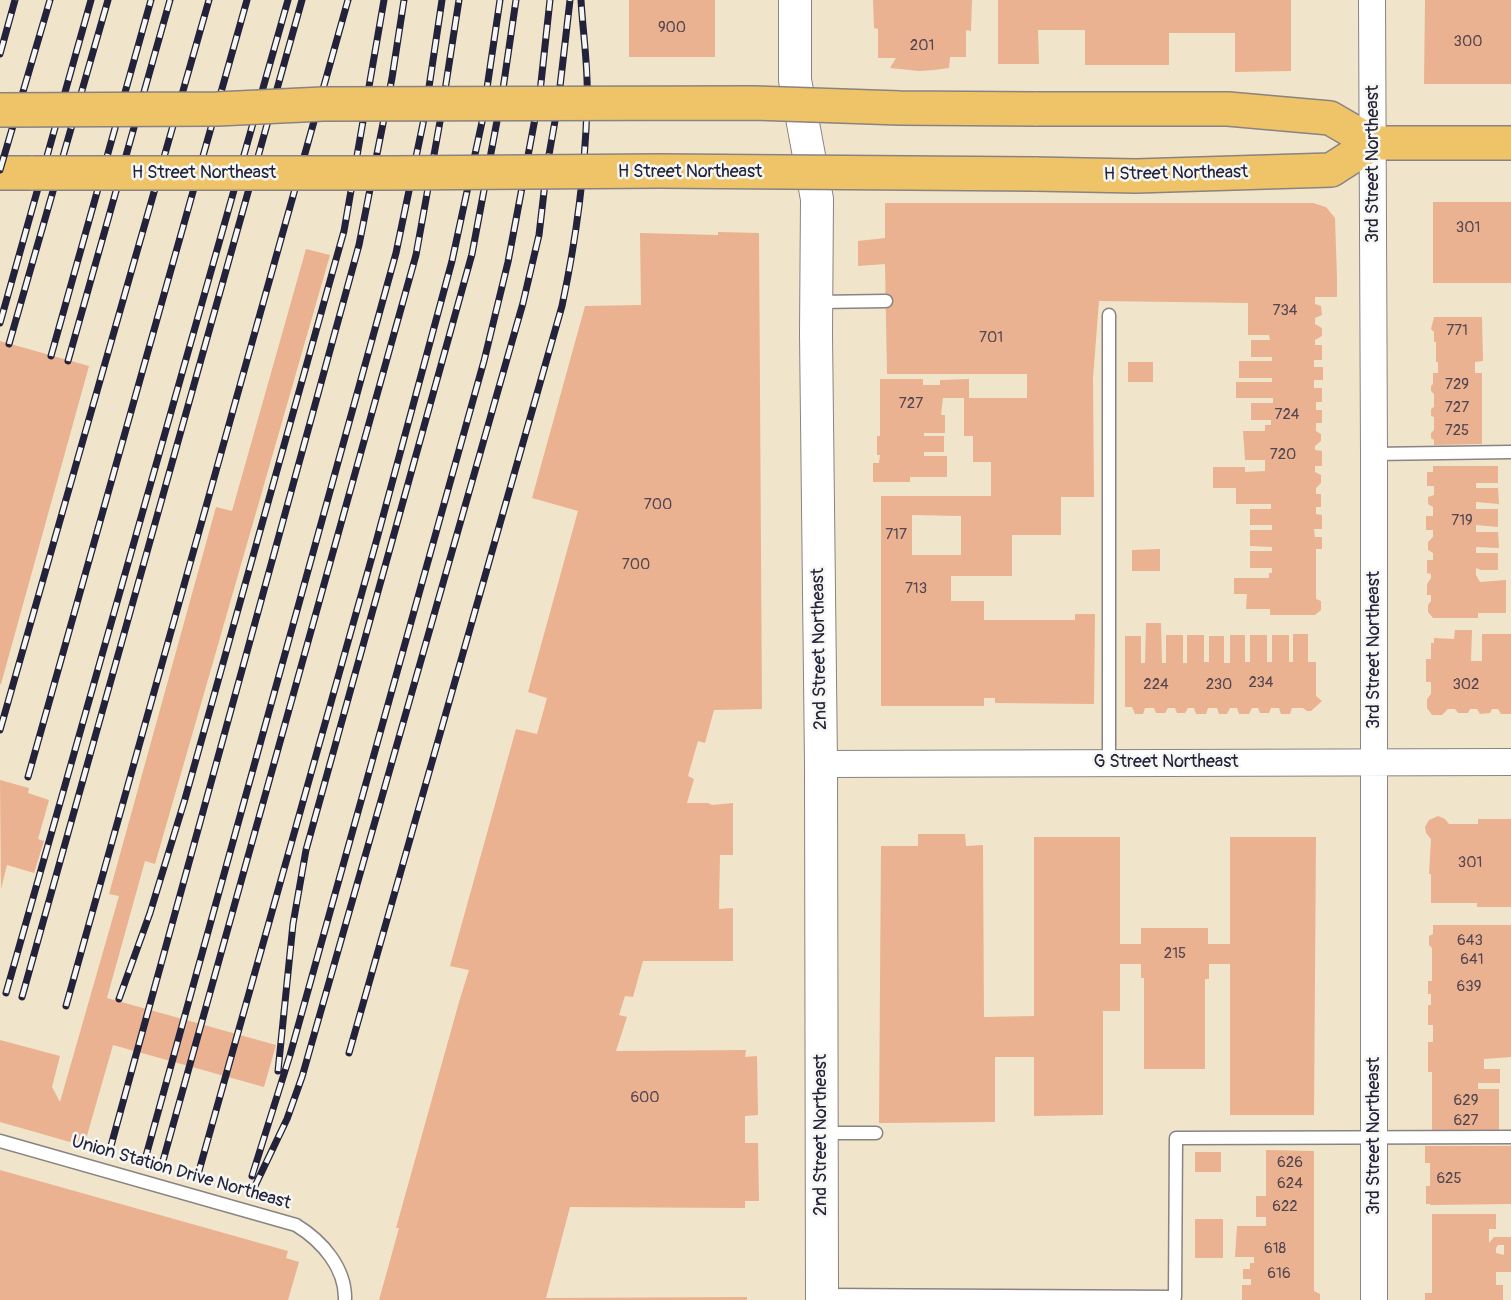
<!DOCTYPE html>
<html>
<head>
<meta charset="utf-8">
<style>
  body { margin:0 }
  canvas { display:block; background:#f0e4ca }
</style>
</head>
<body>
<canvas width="1511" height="1300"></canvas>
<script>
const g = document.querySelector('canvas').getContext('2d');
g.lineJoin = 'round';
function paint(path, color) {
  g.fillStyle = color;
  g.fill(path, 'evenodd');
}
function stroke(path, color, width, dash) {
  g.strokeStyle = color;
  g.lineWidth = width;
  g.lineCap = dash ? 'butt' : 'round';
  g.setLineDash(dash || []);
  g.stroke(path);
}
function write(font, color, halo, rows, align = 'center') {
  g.font = font + ' Pangolin,sans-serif';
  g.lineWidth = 5;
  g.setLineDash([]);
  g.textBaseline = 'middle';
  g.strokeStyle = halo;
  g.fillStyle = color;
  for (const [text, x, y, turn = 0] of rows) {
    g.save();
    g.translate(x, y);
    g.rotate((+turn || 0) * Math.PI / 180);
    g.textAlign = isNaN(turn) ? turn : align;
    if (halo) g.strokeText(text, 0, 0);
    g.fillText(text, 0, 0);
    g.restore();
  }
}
const building = new Path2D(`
  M629,0H715V57H629Z
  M873,0H972L971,31L966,30V57H950L949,68L934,70L919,71L890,68L896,58H878V29L874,28Z
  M998,0H1291V71L1235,72V33H1169V65H1085V30H1038L1039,64H998Z
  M1425,0H1511V84H1424Z
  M1433,202H1511V283H1433Z
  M885,203H1313L1326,207L1335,218L1337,278V297H1315V304L1321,306L1322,315L1315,318V324L1322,328V336L1315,340V345H1322V360H1314V367H1323V380H1314V388H1322V402H1316V410H1322V423H1316V431L1321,434V441L1315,446V450L1322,451V466H1315V472L1321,475V483L1316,488V494H1321V507H1316V514L1322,515V529H1314L1315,537H1322V549H1316V599L1321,601V610L1315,615H1270V609H1246L1247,594H1234V578H1269V573H1272V568H1250V551H1272V547L1250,546V530H1272V525H1250V509H1271V504H1236V488H1213V467H1245V472L1265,471V460H1245L1243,431H1265V425H1271V420H1251V403H1273V398H1236V382H1272V378H1239V361H1272V357H1251V340H1270L1269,335H1248V303L1099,301L1093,378L1094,497H1061V535H1012V576H951V601H984V620H1075V614H1095L1094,704L995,703V698H984V706H881V496H991V462H973V436H964V398H943L941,415H945V433H924V436H944V452H924V456H947V477H910V482H873V463H879L880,455H877V436H880V379H923V385H940V380L969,379V398H1027V374H887L885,264L858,266V241L885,238ZM912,515L961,516V555H912Z
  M718,232L759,233L762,709L714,710L705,743L698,741L688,776L694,779L687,803H708L712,805L733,803V855H720L719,909L733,908V961H643L633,997L625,996L619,1015L627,1017L616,1051L746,1050L745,1057L757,1056L758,1115L745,1116V1143H758L759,1201H745V1208L570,1207L546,1298L747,1297V1300H379L399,1228H396L459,1002L469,970L450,966L516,729L537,734L547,698L528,692L578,511L532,498L585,306L641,305L640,233L718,235Z
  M306,249L330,255L155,864L145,861L107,998L276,1045L264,1087L113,1045L84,1146L0,1122V1040L60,1056L52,1087L60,1102L119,896L109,894L216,507L232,511Z
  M1434,317H1482L1483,361L1475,362V373H1482V444L1434,445V440L1431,438V433L1434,430V417L1431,416V409L1434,407V394L1431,391V386L1433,384V373H1438V362H1436V342H1434V332L1431,329Z
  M0,341L89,366L1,684H0Z
  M1128,362H1153V382H1128Z
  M1433,466H1498V483H1476V488H1498L1499,504L1476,502V509H1498V527L1476,525V532H1498L1499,548L1476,547V553H1498V570H1481L1476,568V575L1480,582L1506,580V613H1478V618H1433L1428,612V605L1431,601V595H1427V584L1431,578V574L1427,573V560H1433V553L1428,550V542L1433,537V530H1426V516H1433V507L1428,504V497L1434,495V486H1427V472H1433Z
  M1160,549V571H1132V550Z
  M1146,623H1161L1162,663H1166V635H1183V663H1187V635H1204V662H1209V636H1224V663H1230V635H1245V662H1250V635H1267V662H1272V635H1289V662H1293V634H1308V662H1316V696L1322,701L1311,711H1307L1303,708H1292L1290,714H1281L1279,708H1271L1269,713H1260L1258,708H1252L1249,714H1239L1237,708H1230L1227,714H1219L1217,708H1208L1206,714H1196L1194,708H1188L1185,713H1177L1175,708H1168L1165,713H1156L1154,708H1145L1143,714H1135L1132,707H1125V636H1141V663H1145Z
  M1455,630H1472L1471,661H1482V634H1511V714H1501L1498,709H1492L1490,713L1480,714L1477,709H1470L1468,713H1458L1455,709H1448L1442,715H1432L1427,708V699L1431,694V682H1426V659H1431V643H1434V638L1454,639Z
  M0,780L29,788L28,793L49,800L38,839L44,841L34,873L7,865L1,889Z
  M1438,816L1445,819L1449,824H1478V819H1511V907H1477V903H1431V874H1429L1431,839L1426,833L1425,827L1429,820Z
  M918,834H965L966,846L983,845L984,1017L1034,1016V837H1120V944H1141V928H1208V944H1230V837H1316L1314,1115H1230V964H1209V979H1205V1069H1144V978H1141V964H1120V1011H1103V1115L1034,1116V1057H995V1122L879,1123L881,846H918Z
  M1433,925H1511V1057L1484,1059V1069H1500V1083H1478V1089H1499V1130L1432,1131V1072H1428V1042H1433V1025H1428V1005H1431V994H1428V981H1432V948L1429,945V936L1433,934Z
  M1425,1146H1511V1204L1430,1205V1204H1426V1186H1430V1163H1425Z
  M1266,1150L1314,1151V1291L1320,1294V1300H1242V1285H1251V1279H1243V1269H1250V1263H1254V1257H1235L1237,1226H1266V1217H1256V1196H1266Z
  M1195,1152H1221V1172H1195Z
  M0,1170L288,1251L286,1258L299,1262L288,1300H0Z
  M1432,1214H1496V1229H1489V1243L1494,1237H1511V1272H1496V1285H1503V1300H1425V1293H1432ZM1498,1245H1504V1255L1496,1253V1248Z
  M1195,1219H1223V1258H1195Z`);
const service = new Path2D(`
  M818,302L886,301
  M1374,454L1511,452
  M1109,762V315
  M822,1133H876
  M0,1141L296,1225C322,1241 346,1268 345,1300
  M822,1295L1175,1297L1176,1138L1511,1137`);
const minor = new Path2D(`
  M1372,0L1374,454V1300
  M821,764L1511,762`);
const tertiary = new Path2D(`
  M795,0V80L817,199L816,334L821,764L822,1300`);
const primary = new Path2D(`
  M1035,109H1228L1330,118L1373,143
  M0,173H33
  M1034,174L1136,176L1331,170L1373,143H1511`);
const rail = new Path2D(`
  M0,54L15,0
  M0,170L50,0
  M0,323L91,0
  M9,344L108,0
  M51,356L151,0
  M68,361L170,0
  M0,730L209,0
  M28,777L247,0
  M6,993L288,0
  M22,997L302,0
  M119,999L150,913L185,799L344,231L384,0
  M66,1006L348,0
  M349,1053L562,306C576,240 585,173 587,106C589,71 583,35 581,0
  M278,1071L293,924L306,850L472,254L503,89L516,0
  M109,1153L359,245L392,78L404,0
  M144,1163L396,253L425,114L442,0
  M161,1168L416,255L441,116L459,0
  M252,1176L290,1055L484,361L508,262L540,92L550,0
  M197,1178L375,546L452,261L482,122L500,0
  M254,1188L287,1119L302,1077L523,303L539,235L547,166L558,104L570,0`);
const primaryBridge = new Path2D(`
  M0,110L217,109L323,104L754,103L900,108L1035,109
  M33,173H393L660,171L1034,174`);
const numberNames = [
  ["900",672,28],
  ["300",1468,42],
  ["201",922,46],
  ["301",1468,228],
  ["734",1285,311],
  ["771",1457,331],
  ["701",991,338],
  ["729",1457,385],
  ["727",911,404],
  ["727",1457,408],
  ["724",1287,415],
  ["725",1457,431],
  ["720",1283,455],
  ["700",658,505],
  ["719",1462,521],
  ["717",896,535],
  ["700",636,565],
  ["713",916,589],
  ["234",1261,683],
  ["224",1156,685],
  ["230",1219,685],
  ["302",1466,685],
  ["301",1470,863],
  ["643",1470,941],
  ["215",1175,954],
  ["641",1472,960],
  ["639",1469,987],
  ["600",645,1098],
  ["629",1466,1101],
  ["627",1466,1121],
  ["626",1290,1163],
  ["625",1449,1179],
  ["624",1290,1184],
  ["622",1285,1207],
  ["618",1275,1249],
  ["616",1279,1274]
];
const streetNames = [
  ["3rd Street Northeast",1373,164,-90],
  ["H Street Northeast",690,172],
  ["H Street Northeast",204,173],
  ["H Street Northeast",1176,174,-1],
  ["2nd Street Northeast",820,649,-91],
  ["3rd Street Northeast",1374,650,-90],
  ["G Street Northeast",1166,762],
  ["2nd Street Northeast",821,1135,-90],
  ["3rd Street Northeast",1374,1136,-90],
  ["Union Station Drive Northeast",181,1173,16]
];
paint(building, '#eab291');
stroke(service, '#898382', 15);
stroke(minor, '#898382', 28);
stroke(tertiary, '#898382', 34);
stroke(primary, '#898382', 36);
stroke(service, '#fff', 12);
stroke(minor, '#fff', 26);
stroke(tertiary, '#fff', 32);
stroke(primary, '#efc469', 33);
stroke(rail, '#22223b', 7);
stroke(rail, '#f6f6f2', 4.5, [14]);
stroke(primaryBridge, '#898382', 36, []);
stroke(primaryBridge, '#efc469', 33);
write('15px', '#544650', null, numberNames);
write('18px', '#22223b', '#f6f6f2', streetNames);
</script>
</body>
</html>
